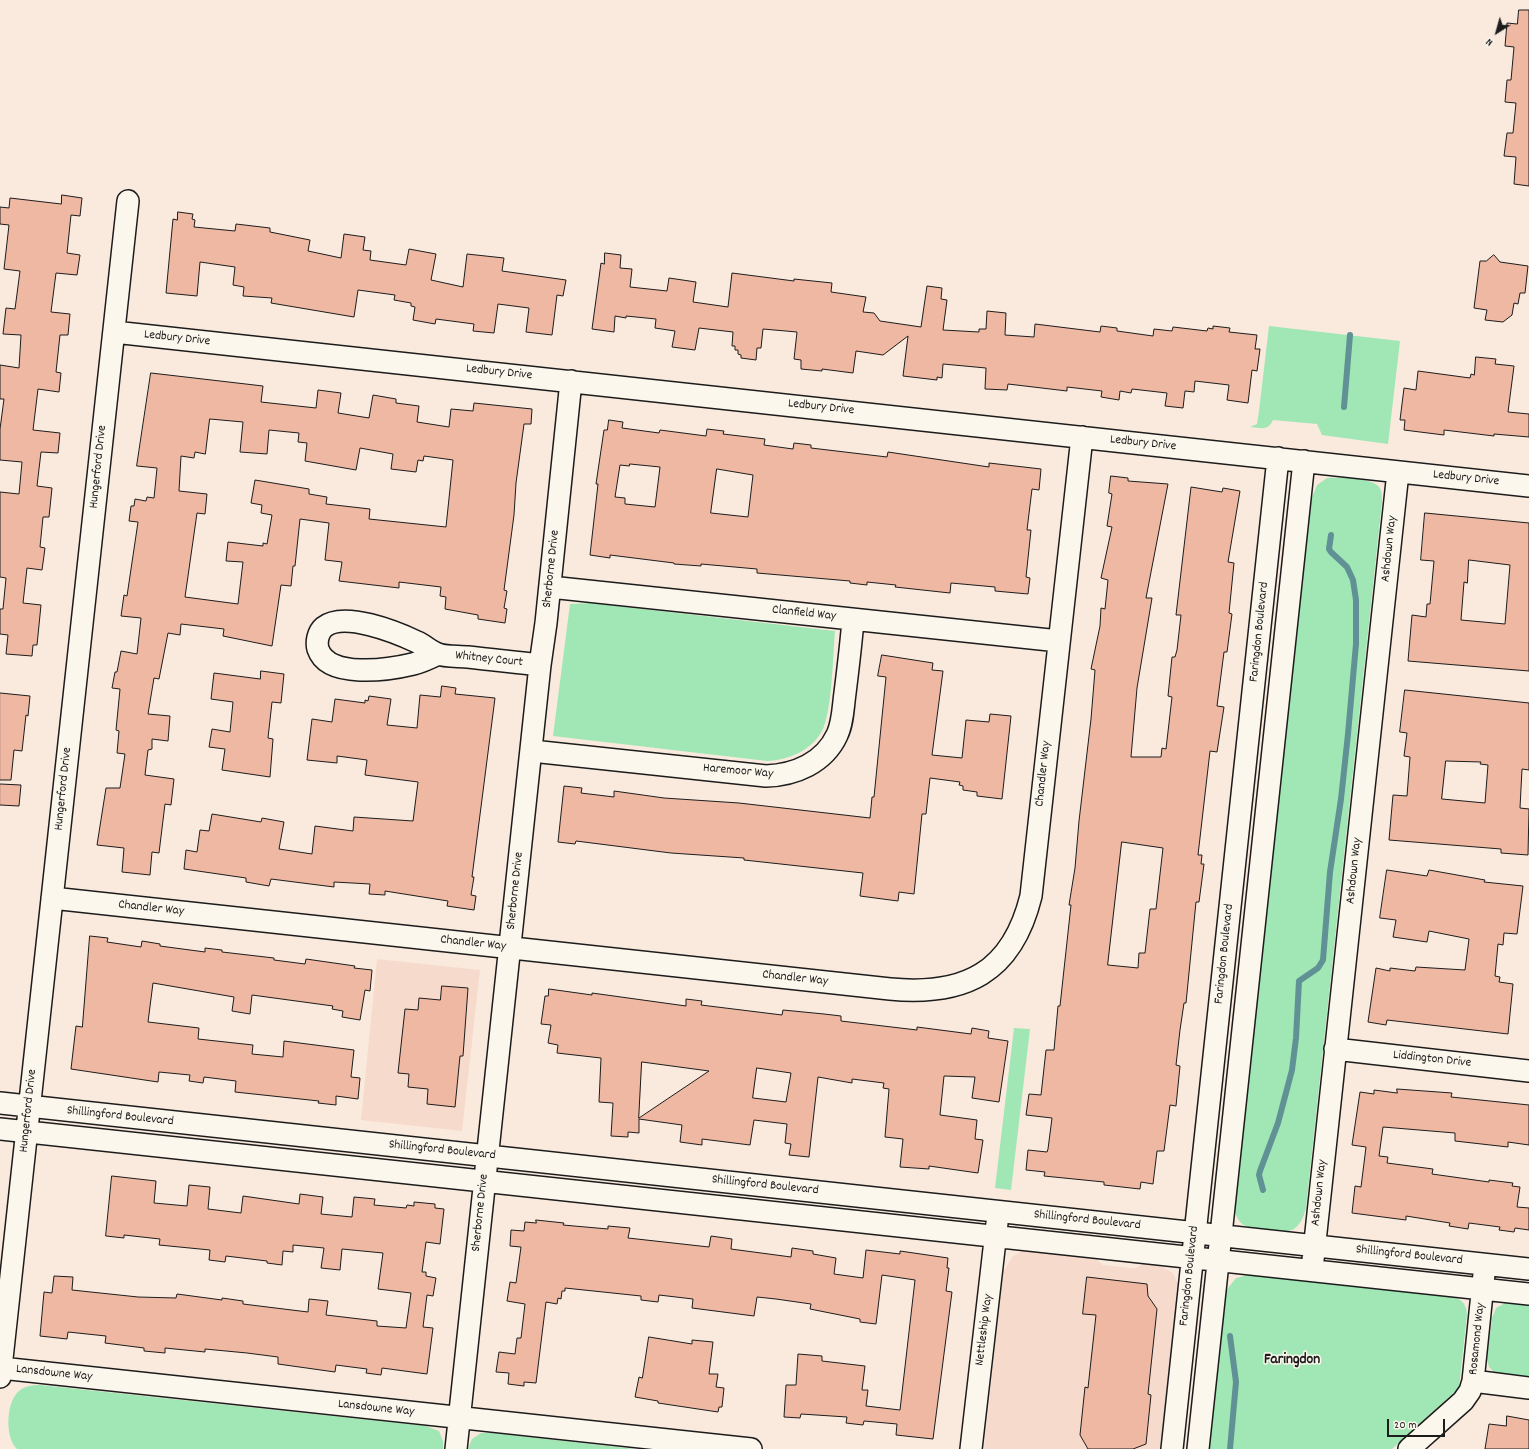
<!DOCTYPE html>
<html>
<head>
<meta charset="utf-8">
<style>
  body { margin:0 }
  #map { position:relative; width:1529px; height:1449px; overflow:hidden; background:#f9eadd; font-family:Dekko,sans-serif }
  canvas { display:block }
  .north { position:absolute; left:1477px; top:12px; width:40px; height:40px; -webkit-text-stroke:3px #fbf7ec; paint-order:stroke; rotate:217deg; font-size:11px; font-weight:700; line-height:16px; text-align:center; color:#1c1c1c }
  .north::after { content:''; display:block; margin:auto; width:14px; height:18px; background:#1c1c1c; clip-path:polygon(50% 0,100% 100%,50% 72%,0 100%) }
  .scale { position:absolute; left:1387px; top:1419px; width:58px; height:18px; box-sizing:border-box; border:2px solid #1c1c1c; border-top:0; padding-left:5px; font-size:12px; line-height:14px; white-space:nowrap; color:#1c1c1c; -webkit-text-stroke:3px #fbf7ec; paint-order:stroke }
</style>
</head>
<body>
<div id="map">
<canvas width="1529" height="1449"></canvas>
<div class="north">N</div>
<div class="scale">20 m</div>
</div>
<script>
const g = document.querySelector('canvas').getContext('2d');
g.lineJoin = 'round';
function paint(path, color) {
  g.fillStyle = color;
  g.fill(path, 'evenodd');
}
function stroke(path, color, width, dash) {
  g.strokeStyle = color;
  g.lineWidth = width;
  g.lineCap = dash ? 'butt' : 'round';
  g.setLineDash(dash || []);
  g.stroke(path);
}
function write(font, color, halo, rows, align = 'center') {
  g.font = font + ' Dekko,sans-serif';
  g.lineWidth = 3;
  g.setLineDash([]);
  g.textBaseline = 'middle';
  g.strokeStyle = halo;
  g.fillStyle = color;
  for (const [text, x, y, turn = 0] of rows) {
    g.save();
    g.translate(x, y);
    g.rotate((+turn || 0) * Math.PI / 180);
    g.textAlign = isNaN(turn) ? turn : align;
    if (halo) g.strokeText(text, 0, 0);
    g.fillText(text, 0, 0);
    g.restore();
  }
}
const built = new Path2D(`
  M377,959L480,970L462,1131L361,1120Z
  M1030,1250L1093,1257L1103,1265L1131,1268H1136L1144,1263L1159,1265L1173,1273L1178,1284L1179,1294L1161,1449H984L1003,1272L1012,1257L1022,1251Z`);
const green = new Path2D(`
  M1269,326L1400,341L1388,444L1322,435L1317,424L1273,420C1268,431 1262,428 1250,427L1257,424L1259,411Z
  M1327,478C1338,477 1369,478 1377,485C1382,489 1382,495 1382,502L1306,1208C1304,1216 1301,1224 1294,1229C1283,1235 1248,1231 1240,1222C1236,1217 1234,1210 1234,1204L1310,502L1317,485Z
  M590,603L835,631C833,655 832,708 823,729C813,750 789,760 767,761L553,736L570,604Z
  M1014,1028L1030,1029L1011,1190L995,1188Z
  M1248,1275L1449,1296C1460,1298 1466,1302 1467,1314L1459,1388L1392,1449H1207L1225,1292L1236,1278Z
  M1505,1303L1529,1304V1377L1495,1373L1489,1367L1487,1359L1492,1318L1496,1308Z
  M40,1385L426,1426L439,1431L443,1441V1449H17C5,1438 6,1405 17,1393C23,1386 31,1385 40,1385Z
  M481,1433H493L635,1449H468L472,1439Z`);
const stream = new Path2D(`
  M1344,407L1350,335
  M1263,1190L1259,1175L1260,1171L1278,1123L1292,1070L1296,1038L1299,981L1318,968L1323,960L1330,872L1341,799L1348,734L1356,644V600L1353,580L1347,567L1331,552L1329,549L1331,535
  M1230,1449L1236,1382L1230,1336`);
const building = new Path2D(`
  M1519,10H1529V186L1514,184L1516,157L1504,156L1507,133H1513L1516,103L1505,102L1507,80H1511L1514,47L1505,46L1507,23L1517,24Z
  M62,195L82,198L80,216L71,215L67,253L80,255L77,275L56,273L51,312L70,314L68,335H60L56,372L61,373L59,392L38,389L33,430L60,433L58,453L41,452L37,486L52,488L49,517H43L40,547L45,548L42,570L27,568L23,603L41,605L37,645H33L32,656L6,654L8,635L0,634V609H3L6,578L0,577V492L19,494L22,462L0,460V429L4,399H0V365L19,368L21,335L3,334L6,308L15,309L20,271L4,269L9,225L0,224V207L9,208L10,198L61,204Z
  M178,212L193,214L192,219L195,220L194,227L235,231L236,224L270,228V232L310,240L308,251L341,258L344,234L365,237L363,250L371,251L370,260L406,265L409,249L436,254L431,280L463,287L467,254L504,258L502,271L566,280L563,296L557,295L552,335L526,332L529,308L498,304L494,333L473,331L474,324L436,319L435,324L413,320L415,307L411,306V303L394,300L395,295L358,290L354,317L271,303L272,298L243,296L244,287L233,285L235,267L200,262L197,296L166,293L173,219L177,220Z
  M605,253L621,255L620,268L632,269L630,287L667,291L669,278L696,282L693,302L728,307L732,273L794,281V279L832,283L831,292L866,297L863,312L874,313L880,321L921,327L927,286L942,288L941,299L947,300L943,330L979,332V329H986L987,311L1006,313L1005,335L1034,337L1035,324L1100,332L1101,326L1117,328V331L1153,336L1154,329L1172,331L1173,327L1207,331L1208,328L1213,329V326L1230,328L1229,332L1257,335L1255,349H1260L1257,371L1252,370L1248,403L1227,400L1229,385L1195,381L1194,392L1185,391L1183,408L1165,406L1167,393L1132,389L1131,393L1120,391L1119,400L1101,397L1102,391L1067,387V391L1008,384L1007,390L985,389L986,368L943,364L942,378L937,377V380L903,376L908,336L883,355L856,351L853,373L822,369V371L801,369V360L794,359L797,332L763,329L761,348H757L756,360L741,358V355L738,354V350H735V346H732L733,332L699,328L695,350L672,347L675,331L655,328L656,319L626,316V318L615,316L614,332L592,329L601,263L604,264Z
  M1494,255L1500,262L1528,266L1525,293H1520L1518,304L1514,303L1512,315L1503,322L1485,320L1487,310L1474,308L1480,261H1486Z
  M1476,357L1496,359L1495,364L1514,366L1508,412L1529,414V437L1494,434V436L1444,430V435L1404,430L1405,420H1400L1404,388L1416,390L1418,371L1470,378L1471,374L1474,375Z
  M151,373L263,386L261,402L316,408L318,390L341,393L338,413L369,418L373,395L396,399V403L419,406L417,422L449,427L451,409L473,411L474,403L532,409L531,424H524L516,483L514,515L504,590L507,591L504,608L507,609L505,623L478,619V615L445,609L446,597L440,596L441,587L399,582V588L339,581L342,562L325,560L329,523L300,519L295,566H293L291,586L281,585L272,646L223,636L224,629L181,624L180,635L168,633L159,679L154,678L148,714L170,716L168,741L152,739V749L148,750L145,775L174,779L171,805L165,804L159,853L152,852L150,875L122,872L124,848L97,845L106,788H120L125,754L117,753L119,731L116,730L120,689L112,688L115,672H117L121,651L137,654L141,618L121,616L124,595L127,596L138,522L129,521L131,506H134L135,499L146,501L147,497L154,498L157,468L137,466ZM210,419L243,422L240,452L267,454L269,430L299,433L298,442L307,443L305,461L356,470L360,448L393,454L391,469L416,472L418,460L423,461L424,456L453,460L446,527L369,519L370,509L326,504L327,497L309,494V489L255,480L251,503L262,505L261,513L272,515L267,544L263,543V546L228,542L226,561L243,562L238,604L185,597L197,513L205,514L207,494L179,491L181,456L194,458L195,452L205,454Z
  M609,420L623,422L622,428L659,433L660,430L706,436L707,429L724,431L723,434L765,439L764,445L793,449L794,443L811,445V448L887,457L888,452L989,467V463L1041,469L1039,490L1032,489L1027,530H1031L1026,577L1030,578L1028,594L995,591V587L951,583L950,593L895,587L896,585L867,582V585L850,583V581L757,573V569L701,564V566L674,564V563L610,555V558L590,555L598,484H596L604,430H607ZM630,464L660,467L655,507L625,504V498L615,497L620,465L629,466ZM717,469L753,475L748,517L711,513Z
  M1111,476L1128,478V481L1168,484L1146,598H1152L1137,688L1131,757H1161L1162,748L1166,749L1172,697L1168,696L1172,657H1175L1177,650L1181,615H1176L1191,487L1222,492L1223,488L1240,491L1228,562L1234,563L1229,613L1232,614L1227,652H1224L1217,706L1224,707L1217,752L1210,751L1198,855H1202L1201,864H1204L1199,902H1196L1186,1003H1184L1180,1030L1176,1065L1180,1066L1176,1106L1170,1105L1164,1151H1157L1153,1184L1141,1182L1140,1189L1104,1185V1182L1044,1176L1045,1172L1026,1170L1028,1150L1047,1152L1048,1149L1052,1118L1026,1115L1029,1094L1041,1095L1046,1050H1054L1058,1006H1060L1071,905H1069L1075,868L1079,821L1091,719L1095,670L1091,669L1100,626L1101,608L1105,609L1108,580L1101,578L1112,527L1107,526L1112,494L1109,493ZM1122,842L1163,848L1156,909H1150L1145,953H1139L1138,968L1108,965Z
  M1425,513L1529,523V671L1408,661L1412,615L1426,617L1427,604H1430L1434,561L1421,560ZM1469,560L1510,565L1505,624L1461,620L1464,582L1467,583Z
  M882,655L933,663L932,670L943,671L932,755L962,758L966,720L989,722L990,714L1011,716L1002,799L977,796V792L963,790V786L959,785L960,782L930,778L926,814H922L914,894L899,892L898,901L860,896L863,873L744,860V858L671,853L576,841L575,844L558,842L564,786L582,788L581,793L614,797V791L664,798L739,803L870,818L872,797H874L886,677L878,676Z
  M261,671L284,674L281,703L272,702L268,738L273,739L270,777L222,770L225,749L209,747L212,729L230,732L233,702L211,699L214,673L260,679Z
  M442,686L456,688L455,694L495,698L472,877H474L471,895L476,896L474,910L447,906L448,901L385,891V895L369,894L370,884L334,882V887L271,879L269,886L246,882V878L184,869L186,850L197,852L200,830L209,831L212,814L261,822L262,818L284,822L279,849L312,854L315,826L353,831L354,817L413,821L418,782L365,775L367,760L337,756V763L307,760L312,719L332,722L335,699L365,703V700L368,701L369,696L391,699L387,725L417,728L420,695L440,697Z
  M1405,690L1529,703V770L1522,769L1520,808L1529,809L1528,855L1501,853V849L1389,840L1393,795L1407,796L1410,757L1404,756L1407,733L1400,732ZM1446,761L1481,762L1480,764L1488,765L1485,803L1442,799Z
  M0,693L30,696L28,716L26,715L22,751L14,750L11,780H0Z
  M0,784L21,785L19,806L0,805Z
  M1387,870L1427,876L1429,870L1485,880L1484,882L1523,886L1517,934L1504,933L1503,945L1498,944L1495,976L1500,977L1499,982L1513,984L1508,1034L1387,1020L1386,1025L1368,1022L1376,968L1390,971V968L1415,971L1416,967L1465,970L1469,939L1429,931L1427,942L1393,937L1396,920L1380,918Z
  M90,936L108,938L107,942L141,947L142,941L160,944V946L205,952V948L222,950V952L274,958V960L305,964L306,959L355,966L354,968L372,970L370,991L365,990L360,1020L342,1017L343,1011L332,1009L333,1006L252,995L250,1014L232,1011L234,997L153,983L148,1022L199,1028L198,1039L253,1045L252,1054L283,1057L284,1041L354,1050L351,1077L360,1078L358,1099L336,1096V1105L318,1103L319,1101L235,1092L236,1081L204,1077L203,1083L189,1081L190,1075L159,1072L158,1082L71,1069L76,1026L82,1027Z
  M442,986L468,988L463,1056H460L455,1107L427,1104L428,1089L408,1087L409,1074L398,1073L405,1009L418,1010L419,998L440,1000Z
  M549,989L592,995V993L686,1006V999L702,1001L701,1005L782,1015L783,1010L824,1014L841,1016V1021L917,1030V1027L971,1034L972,1028L989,1031L988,1038L1008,1041L999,1102L972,1098L975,1077L944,1076L940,1115L977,1120L975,1139L983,1140L978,1173L929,1166V1169L900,1167L903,1139L885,1137L889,1089L883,1088L884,1083L852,1079V1083L818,1077L809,1157L789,1155L791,1144L785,1143L787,1124L754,1120L750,1145L702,1139V1145L680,1142L682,1125L639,1119V1133L628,1132V1137L611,1136L613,1103L599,1102L601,1058L557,1053L558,1045L548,1043L551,1025L541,1024L545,996H548ZM642,1062L709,1071L639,1118ZM757,1068L791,1073L786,1102L753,1098Z
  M1397,1089L1452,1093L1451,1097L1529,1105V1145L1508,1142V1147L1455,1141V1133L1383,1127L1379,1156L1388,1157L1387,1163L1433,1169L1432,1174L1489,1182V1180L1513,1183L1512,1186L1520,1187L1517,1207L1529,1208V1230L1515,1228L1514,1232L1499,1230L1500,1227L1469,1223L1468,1229L1449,1226L1450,1223L1406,1216V1220L1352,1213L1355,1186L1361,1187L1366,1147L1352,1145L1360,1092L1374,1094V1090L1397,1093Z
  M112,1176L156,1181L154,1203L187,1206L189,1185L210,1187L208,1209L241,1213L243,1196L299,1204L300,1194L323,1197L321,1214L352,1217L354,1197L375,1199L374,1205L406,1208L407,1205L414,1206V1202L435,1204V1208L444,1209L440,1244L426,1242L422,1272H426V1276L436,1278L433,1296L427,1295L423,1327L433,1328L427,1374L382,1368L381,1375L366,1373L367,1369L336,1365L335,1372L278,1364V1357L247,1353L205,1349V1352L165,1348V1353L144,1351V1348L105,1343L106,1336L68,1332L67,1339L40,1336L44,1292L52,1293L54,1276L73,1277L72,1290L138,1297L176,1298L177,1294L222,1300V1298L243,1301V1304L308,1312L309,1299L328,1301L326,1315L377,1321V1326L406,1328L411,1293L378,1289L383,1253L342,1249L340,1270L321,1268L324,1248L293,1245V1252L283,1251L282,1265L267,1263V1261L226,1256L225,1262L209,1260L210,1250L159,1245L160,1239L124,1235V1238L106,1236Z
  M536,1220L564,1223L563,1225L608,1229V1226L630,1228L628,1238L709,1247L711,1236L732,1239L731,1249L791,1257L792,1248L813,1251V1254L836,1258L834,1274L863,1278L866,1250L900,1254V1251L948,1258L947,1268H949L946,1291L952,1292L933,1439L896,1435L897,1424L864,1421L863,1425L846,1423L847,1417L801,1414L800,1418L784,1417L786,1385H796L798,1354L822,1356V1361L865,1366L862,1390H868L866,1406L900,1410L915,1280L882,1275L876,1324L860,1322V1319L810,1309L811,1304L776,1299L757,1297L754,1316L692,1308L693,1299L659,1295L658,1302L641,1300V1296L565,1288V1291H562L561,1299L558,1298L557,1304L546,1302L536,1383L524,1382V1386L508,1384L509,1373L496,1372L499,1352L515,1354L517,1338H521L525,1304L507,1301L510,1282L516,1283L521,1247L510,1246L511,1230L524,1231L525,1222L536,1223Z
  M1087,1277L1147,1284L1148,1296L1157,1309L1148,1394L1151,1395L1146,1444L1133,1449H1088L1080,1435L1085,1387L1088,1388L1096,1315L1083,1314Z
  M649,1337L692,1344V1340L713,1342L709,1374H718L716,1387L724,1388L722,1407H719L718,1412L658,1403V1401L635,1397L639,1377L642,1378Z
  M1507,1416L1529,1420V1449H1485L1489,1424L1506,1426Z`);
const minor = new Path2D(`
  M114,332L1529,486
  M550,587L1059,641
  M438,654C430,658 421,662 413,664C388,670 328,679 318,649C316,642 318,632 324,627C344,611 396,632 417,642C424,645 430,651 438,654C446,657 459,656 468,657C492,660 516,662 540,665
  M532,751L766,776C795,775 824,763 837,735C843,723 843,707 845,693C848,669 851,644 853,620
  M52,898L890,989C965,996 1012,973 1031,896L1082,437
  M1335,1049L1529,1071
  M0,1103L1529,1269
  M0,1129L1529,1294
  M1313,1260L1398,472
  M1484,1274L1473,1381L1529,1388
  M1,1368L751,1449
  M0,1377L128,201
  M456,1449L540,665L546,623L571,381
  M971,1449L997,1223
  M1172,1449L1278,458
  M1198,1449L1304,461
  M1409,1449L1463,1401L1470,1391L1473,1381`);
const streetNames = [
  ["Ledbury Drive",177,339,6],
  ["Ledbury Drive",499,373,6],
  ["Ledbury Drive",821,408,6],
  ["Ledbury Drive",1143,444,6],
  ["Hungerford Drive",99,467,-84],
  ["Ledbury Drive",1466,479,6],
  ["Ashdown Way",1390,549,-84],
  ["Sherborne Drive",552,569,-84],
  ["Clanfield Way",804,614,6],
  ["Faringdon Boulevard",1260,632,-84],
  ["Whitney Court",489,660,6],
  ["Haremoor Way",738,772,5],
  ["Chandler Way",1044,774,-84],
  ["Hungerford Drive",64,789,-84],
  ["Ashdown Way",1355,871,-84],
  ["Sherborne Drive",516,891,-84],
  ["Chandler Way",151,909,6],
  ["Chandler Way",473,944,6],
  ["Faringdon Boulevard",1225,954,-84],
  ["Chandler Way",795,979,6],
  ["Liddington Drive",1432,1060,6],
  ["Hungerford Drive",29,1111,-84],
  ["Shillingford Boulevard",120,1117,6],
  ["Shillingford Boulevard",442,1151,6],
  ["Shillingford Boulevard",765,1186,6],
  ["Ashdown Way",1320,1193,-84],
  ["Sherborne Drive",481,1213,-84],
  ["Shillingford Boulevard",1087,1221,6],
  ["Shillingford Boulevard",1409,1256,6],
  ["Faringdon Boulevard",1190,1276,-84],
  ["Nettleship Way",985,1330,-83],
  ["Rosamond Way",1478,1339,-84],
  ["Lansdowne Way",54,1374,6],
  ["Lansdowne Way",376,1409,6]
];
const quarterNames = [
  ["Faringdon",1292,1361]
];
paint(built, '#f6dbcc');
paint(green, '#a0e7b5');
stroke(stream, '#609295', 6);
paint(building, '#efb8a3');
stroke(building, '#1c1c1c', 1);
stroke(minor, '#1c1c1c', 24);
stroke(minor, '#fbf7ec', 21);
write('13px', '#1c1c1c', '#fbf7ec', streetNames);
write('bold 15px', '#1c1c1c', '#fbf7ec', quarterNames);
</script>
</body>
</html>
